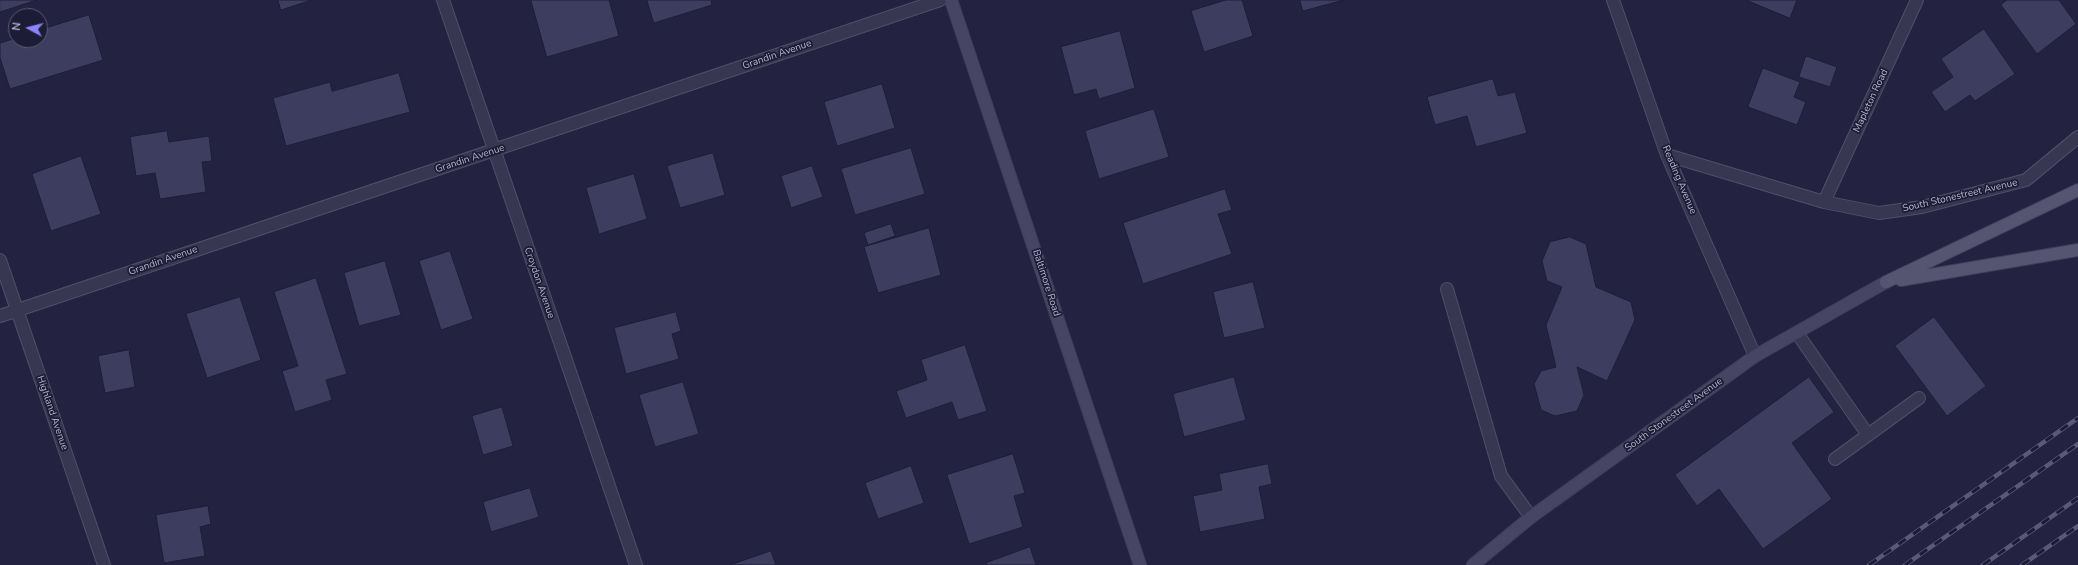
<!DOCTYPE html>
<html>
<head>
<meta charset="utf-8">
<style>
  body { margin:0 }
  #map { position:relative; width:2078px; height:565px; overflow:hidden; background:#232341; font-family:"Nunito Sans",sans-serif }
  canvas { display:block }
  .north { position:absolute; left:8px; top:8px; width:40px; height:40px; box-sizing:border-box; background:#1d1c36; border:1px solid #5a5972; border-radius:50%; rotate:277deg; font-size:11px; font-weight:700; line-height:16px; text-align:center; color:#b5b4cb }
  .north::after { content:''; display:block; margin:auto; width:14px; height:18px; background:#8a85ff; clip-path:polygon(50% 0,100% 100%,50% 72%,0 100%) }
</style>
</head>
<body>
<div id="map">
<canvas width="2078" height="565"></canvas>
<div class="north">N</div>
</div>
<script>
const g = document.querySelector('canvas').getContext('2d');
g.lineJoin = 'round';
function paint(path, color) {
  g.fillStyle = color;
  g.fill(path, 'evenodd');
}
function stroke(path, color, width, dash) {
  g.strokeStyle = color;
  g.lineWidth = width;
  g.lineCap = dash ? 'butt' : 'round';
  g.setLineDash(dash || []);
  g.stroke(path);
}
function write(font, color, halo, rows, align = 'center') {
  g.font = font + ' "Nunito Sans",sans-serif';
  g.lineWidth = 3.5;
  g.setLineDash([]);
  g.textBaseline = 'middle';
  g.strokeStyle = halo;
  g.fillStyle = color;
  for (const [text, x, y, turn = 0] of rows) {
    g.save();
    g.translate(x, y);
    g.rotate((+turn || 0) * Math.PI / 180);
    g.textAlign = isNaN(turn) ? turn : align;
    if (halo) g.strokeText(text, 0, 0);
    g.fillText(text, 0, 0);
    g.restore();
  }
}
const building = new Path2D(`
  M0,0H37L0,12Z
  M278,0H312L281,10Z
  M531,0H609L619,36L547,57Z
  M647,0H711L712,5L654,23Z
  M1226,0H1242L1253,36L1204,52L1191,11Z
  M1300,0H1344L1303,11Z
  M1746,0H1797L1790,18Z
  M2007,0H2059L2076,24L2037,54L2001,5Z
  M89,15L103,60L10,89L0,58V43L16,38V40H40V30Z
  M1984,29L2015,74L1975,101L1970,95L1945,112L1931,92L1953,77L1941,59Z
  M1120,31L1135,88L1099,99L1096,89L1074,95L1061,47Z
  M1806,56L1837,67L1830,87L1799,77Z
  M1763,68L1800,82L1794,97L1806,102L1797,125L1748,107Z
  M399,73L410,112L286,146L273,98L330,82L332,91Z
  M1493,79L1498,96L1515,92L1527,133L1476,147L1467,116L1435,125L1427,97Z
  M882,84L895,128L837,146L824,102Z
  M1154,109L1169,157L1099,179L1085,131Z
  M167,131L169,142L209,136L212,161L202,162L206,192L160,199L155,173L136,176L130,137Z
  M911,148L925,194L855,215L841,169Z
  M713,153L725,195L680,208L667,166Z
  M81,156L101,214L51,231L32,174Z
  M812,166L823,197L791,208L781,176Z
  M634,174L647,219L599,234L586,188Z
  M1225,189L1232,210L1218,214L1232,254L1143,284L1123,223Z
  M891,224L895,236L868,245L864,233Z
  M929,228L941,275L878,293L864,247Z
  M1570,237L1586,244L1596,287L1631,302L1635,320L1607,381L1577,367L1584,395L1577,411L1555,416L1541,410L1534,384L1541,371L1556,367L1546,325L1562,287L1547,281L1542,261L1550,242Z
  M450,251L473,319L441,330L419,261Z
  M385,261L401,315L359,326L344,273Z
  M316,278L347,374L326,380L332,400L295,412L282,371L298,366L274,292Z
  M1253,282L1265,328L1224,338L1213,292Z
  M240,297L261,360L207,378L186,314Z
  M676,312L681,331L672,334L679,359L626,374L614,328Z
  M1934,317L1986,386L1947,416L1895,346Z
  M965,345L987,411L958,420L952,402L906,418L896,391L927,380L921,360Z
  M129,350L135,387L105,393L98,356Z
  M1234,377L1246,420L1184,437L1173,394Z
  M1809,377L1834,412L1792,443L1832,499L1763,549L1719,489L1697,506L1675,475Z
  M683,382L699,434L655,447L639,395Z
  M502,407L513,446L483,455L472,416Z
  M1013,454L1025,493L1014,496L1023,527L969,544L947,475Z
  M1268,464L1272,484L1259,487L1265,519L1200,532L1193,496L1222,490L1219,474Z
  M911,466L924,503L878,519L865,483Z
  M530,488L539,517L491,532L483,502Z
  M208,506L211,524L200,527L205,556L164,563L156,515Z
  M1030,547L1036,565H987L986,563Z
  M771,551L776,565H730Z`);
const lane = new Path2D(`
  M1447,289L1501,476L1531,517
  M1797,333L1868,435
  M1835,459L1919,398`);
const street = new Path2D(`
  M443,0L636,565
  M1613,0L1667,155L1755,356
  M1667,155L1824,202L1879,213L1922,207L2026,180L2078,137
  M1824,202L1917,0
  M0,260L104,565
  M0,316L940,0`);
const secondary = new Path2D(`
  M951,0L1140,565
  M1473,565L1531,517L1755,356L1886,282`);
const primary = new Path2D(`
  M1901,280L2078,250
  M1886,282L2078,190`);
const rail = new Path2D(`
  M1869,565L2078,418
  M1905,565L2078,444
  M1983,565L2078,498
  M2022,565L2078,526`);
const streetNames = [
  ["Grandin Avenue",777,55,-19],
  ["Mapleton Road",1871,101,-65],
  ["Grandin Avenue",470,159,-18],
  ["Reading Avenue",1679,180,67],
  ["South Stonestreet Avenue",1960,196,-13],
  ["Grandin Avenue",163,261,-19],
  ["Croydon Avenue",539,283,71],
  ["Baltimore Road",1046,283,72],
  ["Highland Avenue",52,413,71],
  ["South Stonestreet Avenue",1674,415,-36]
];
paint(building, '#3d3d5f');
stroke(building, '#1f1e38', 1);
stroke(lane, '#504f68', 14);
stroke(street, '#504f68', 14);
stroke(secondary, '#3f3e57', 14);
stroke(primary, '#3f3e57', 14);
stroke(lane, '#383751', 12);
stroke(street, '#383751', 12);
stroke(secondary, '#474564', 12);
stroke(primary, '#565571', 12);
stroke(rail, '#5a5978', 4.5);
stroke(rail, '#1d1c36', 3, [9]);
write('10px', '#b5b4cb', '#1d1c36', streetNames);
</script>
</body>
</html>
